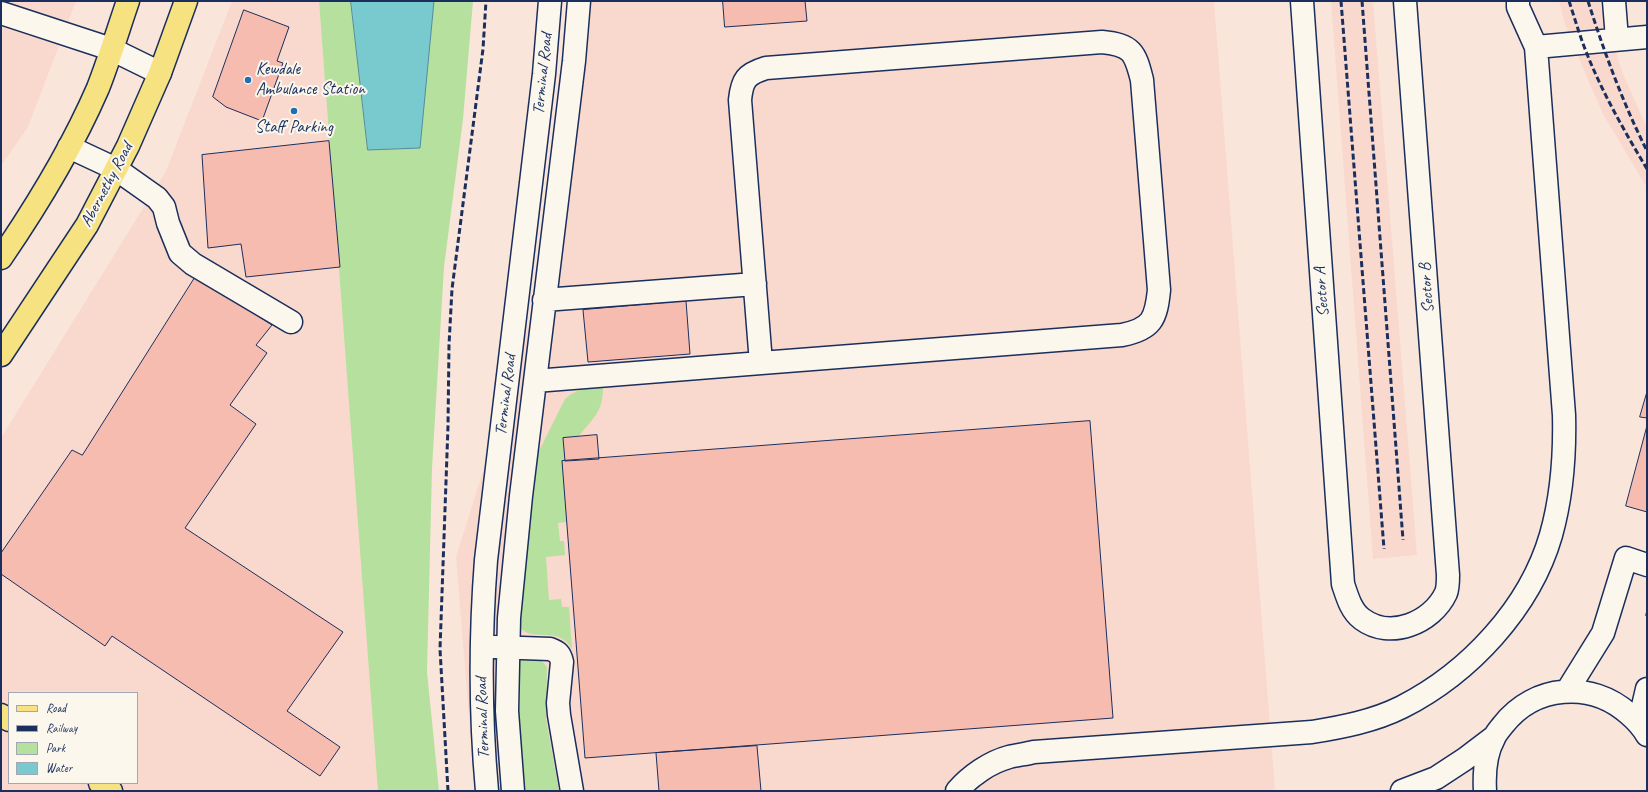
<!DOCTYPE html>
<html>
<head>
<meta charset="utf-8">
<style>
  body { margin:0 }
  #map { position:relative; width:1648px; height:792px; overflow:hidden; background:#fae5da; font-family:Caveat,sans-serif }
  canvas { display:block }
  .frame { position:absolute; inset:0; border:2px solid #1b2f5e; pointer-events:none }
  .legend { position:absolute; left:8px; top:692px; width:130px; height:92px; box-sizing:border-box; background:#fbf7ec; border:1px solid #a1a7b3; margin:0; padding:5px 7px; list-style:none; font-size:12px; color:#1b2f5e }
  .legend li { display:flex; align-items:center; gap:8px; height:20px }
  .legend b { width:20px; border:1px solid #a1a7b3 }
</style>
</head>
<body>
<div id="map">
<canvas width="1648" height="792"></canvas>
<div class="frame"></div>
<ul class="legend">
<li><b style="height:5px;background:#f7e281"></b>Road</li>
<li><b style="height:5px;background:#1b2f5e"></b>Railway</li>
<li><b style="height:11px;background:#b6e09d"></b>Park</li>
<li><b style="height:11px;background:#79cacf"></b>Water</li>
</ul>
</div>
<script>
const g = document.querySelector('canvas').getContext('2d');
g.lineJoin = 'round';
function paint(path, color) {
  g.fillStyle = color;
  g.fill(path, 'evenodd');
}
function stroke(path, color, width, dash) {
  g.strokeStyle = color;
  g.lineWidth = width;
  g.lineCap = dash ? 'butt' : 'round';
  g.setLineDash(dash || []);
  g.stroke(path);
}
function write(font, color, halo, rows, align = 'center') {
  g.font = font + ' Caveat,sans-serif';
  g.lineWidth = 4;
  g.setLineDash([]);
  g.textBaseline = 'middle';
  g.strokeStyle = halo;
  g.fillStyle = color;
  for (const [text, x, y, turn = 0] of rows) {
    g.save();
    g.translate(x, y);
    g.rotate((+turn || 0) * Math.PI / 180);
    g.textAlign = isNaN(turn) ? turn : align;
    if (halo) g.strokeText(text, 0, 0);
    g.fillText(text, 0, 0);
    g.restore();
  }
}
const built = new Path2D(`
  M1,1H76L28,127L1,166Z
  M232,1H319L379,791H1V438L166,171ZM9,693H137V783H9Z
  M584,1H1214L1275,791H475L456,557L562,220Z
  M1331,1H1373L1417,555L1373,559Z
  M1559,1H1599L1623,74L1647,128V188L1603,114L1585,73L1564,21Z`);
const green = new Path2D(`
  M319,1H473L463,119L444,267L432,468L427,672L439,791H378Z
  M584,388H603C603,412 593,418 579,436L563,438L565,461L562,462L567,522L558,523L560,541H564L565,555L546,557L549,600L561,599L562,607H569L572,649C557,624 535,644 519,627L520,572L536,457L565,399L571,394Z
  M523,660H541L547,667L546,719L559,791H523L517,723L519,662Z`);
const water = new Path2D(`
  M351,1H434L420,148L368,150Z`);
const building = new Path2D(`
  M723,1H805L807,21L725,27Z
  M244,10L289,27L277,61L283,63L262,121L226,107L213,97Z
  M329,141L340,267L246,277L241,244L208,248L202,155Z
  M196,276L272,325L256,345L267,353L230,405L256,424L185,528L343,632L287,711L340,747L320,776L112,636L105,646L1,574V553L72,450L82,455Z
  M686,301L690,354L588,362L583,310Z
  M1647,392V418L1640,417Z
  M1090,421L1113,718L585,758L562,461Z
  M1647,426V512L1626,506Z
  M597,435L599,459L565,461L563,438Z
  M757,746L761,791H659L656,753Z`);
const path = new Path2D(`
  M1647,613L1646,618H1647`);
const minor = new Path2D(`
  M1302,1L1343,584C1347,596 1351,611 1362,619C1390,640 1432,623 1446,593C1448,588 1448,581 1448,575L1405,1
  M1614,1L1617,39
  M1,13L111,49L160,73
  M1102,42C1132,45 1135,52 1142,80L1159,290C1156,319 1152,329 1122,335L761,363L740,100C742,80 746,74 766,68Z
  M1536,47L1647,37
  M69,147L116,169L157,198L164,207L168,223L180,253L193,264L291,322
  M544,300L755,284
  M535,381L761,363
  M494,647L550,649C558,652 560,654 562,662L558,703L559,715L572,791
  M1567,691L1603,633L1626,558L1647,565
  M1639,723L1647,689
  M487,791C480,714 480,638 486,560L544,74L550,1
  M513,791L507,711L509,618L521,496L574,61L579,1
  M957,791C970,776 990,762 1009,757C1017,755 1026,754 1034,752L1312,732C1343,727 1374,721 1402,707C1469,673 1530,608 1551,535C1562,496 1565,455 1564,415L1536,47L1518,7V1
  M1402,791L1436,778L1465,759L1494,737
  M1485,791C1484,773 1485,754 1494,738C1496,733 1500,729 1503,725C1534,685 1591,680 1629,714C1636,720 1642,726 1647,735`);
const major = new Path2D(`
  M1,258C38,204 72,148 98,88C109,60 118,30 128,1
  M1,355L87,225L128,146L160,73L186,1
  M1,715L9,720
  M100,783L111,791`);
const rail = new Path2D(`
  M1341,1L1384,549
  M1362,1L1403,540
  M1569,1C1575,19 1580,37 1587,54C1603,94 1625,132 1647,169
  M1588,1C1604,52 1623,103 1647,151
  M448,791L440,649L448,426L449,345L452,289L483,49L486,1`);
const markers = [
  [248,80,4,"#1f6fb2"],
  [294,111,4,"#1f6fb2"]
];
const poiNames = [
  ["Kewdale",256,70],
  ["Ambulance Station",256,90],
  ["Staff Parking",294,128,"center"]
];
const streetNames = [
  ["Terminal Road",543,74,-84],
  ["Abernethy Road",107,185,-62],
  ["Sector B",1427,288,-94],
  ["Sector A",1322,292,-94],
  ["Terminal Road",506,395,-83],
  ["Terminal Road",483,718,-92]
];
paint(built, '#f9d9cd');
paint(green, '#b6e09d');
paint(water, '#79cacf');
stroke(water, '#538ca2', 1);
paint(building, '#f6bcb0');
stroke(building, '#1b2f5e', 1);
stroke(minor, '#1b2f5e', 25);
stroke(major, '#1b2f5e', 25);
stroke(path, '#1b2f5e', 2.5, [3, 3]);
stroke(minor, '#fbf7ec', 22);
stroke(major, '#f7e281', 22);
stroke(rail, '#1b2f5e', 3, [6, 3]);
for (const [x, y, r, color] of markers) {
  const dot = new Path2D();
  dot.arc(x, y, r, 0, 2 * Math.PI);
  g.fillStyle = color;
  g.fill(dot);
  stroke(dot, '#fbf7ec', 1.5);
}
write('17px', '#1b2f5e', '#fbf7ec', poiNames, 'left');
write('17px', '#1b2f5e', '#fbf7ec', streetNames);
</script>
</body>
</html>
